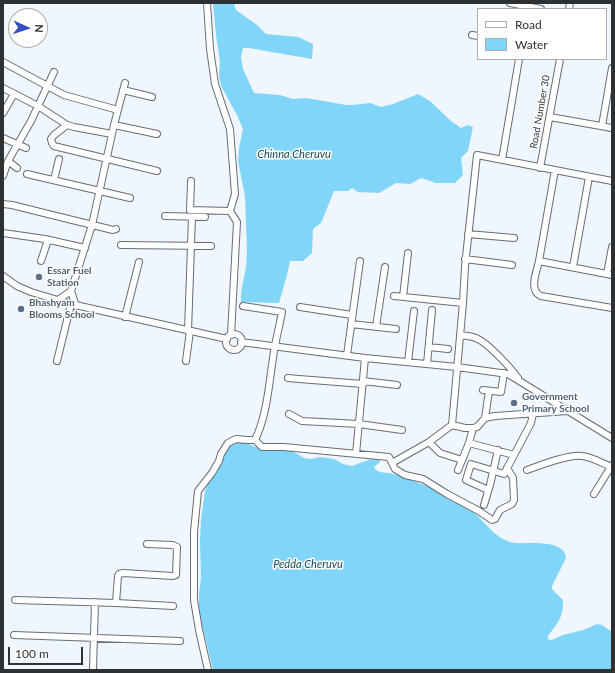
<!DOCTYPE html>
<html>
<head>
<meta charset="utf-8">
<style>
  body { margin:0 }
  #map { position:relative; width:615px; height:673px; overflow:hidden; background:#eff6fd; font-family:Lato,sans-serif }
  canvas { display:block }
  .frame { position:absolute; inset:0; border:4px solid #2e3134; pointer-events:none }
  .legend { position:absolute; left:477px; top:8px; width:130px; height:52px; box-sizing:border-box; background:#fff; border:1px solid #abadae; margin:0; padding:5px 7px; list-style:none; font-size:12px; color:#2e3134 }
  .legend li { display:flex; align-items:center; gap:8px; height:20px }
  .legend b { width:20px; border:1px solid #abadae }
  .north { position:absolute; left:8px; top:8px; width:40px; height:40px; box-sizing:border-box; background:#fff; border:1px solid #abadae; border-radius:50%; rotate:93deg; font-size:11px; font-weight:700; line-height:16px; text-align:center; color:#2e3134 }
  .north::after { content:''; display:block; margin:auto; width:14px; height:18px; background:#354dbe; clip-path:polygon(50% 0,100% 100%,50% 72%,0 100%) }
  .scale { position:absolute; left:8px; top:647px; width:75px; height:18px; box-sizing:border-box; border:2px solid #2e3134; border-top:0; padding-left:5px; font-size:12px; line-height:14px; white-space:nowrap; color:#2e3134; -webkit-text-stroke:3px #fff; paint-order:stroke }
</style>
</head>
<body>
<div id="map">
<canvas width="615" height="673"></canvas>
<div class="frame"></div>
<ul class="legend">
<li><b style="height:5px;background:#fff"></b>Road</li>
<li><b style="height:11px;background:#81d5f8"></b>Water</li>
</ul>
<div class="north">N</div>
<div class="scale">100 m</div>
</div>
<script>
const g = document.querySelector('canvas').getContext('2d');
g.lineJoin = 'round';
function paint(path, color) {
  g.fillStyle = color;
  g.fill(path, 'evenodd');
}
function stroke(path, color, width, dash) {
  g.strokeStyle = color;
  g.lineWidth = width;
  g.lineCap = dash ? 'butt' : 'round';
  g.setLineDash(dash || []);
  g.stroke(path);
}
function write(font, color, halo, rows, align = 'center') {
  g.font = font + ' Lato,sans-serif';
  g.lineWidth = 3;
  g.setLineDash([]);
  g.textBaseline = 'middle';
  g.strokeStyle = halo;
  g.fillStyle = color;
  for (const [text, x, y, turn = 0] of rows) {
    g.save();
    g.translate(x, y);
    g.rotate((+turn || 0) * Math.PI / 180);
    g.textAlign = isNaN(turn) ? turn : align;
    if (halo) g.strokeText(text, 0, 0);
    g.fillText(text, 0, 0);
    g.restore();
  }
}
const water = new Path2D(`
  M213,3H234L236,10L257,25L266,34L298,37L313,44L312,59L249,48H243L241,57L243,69L254,93L280,95L293,99L306,98L324,101L346,105H352L370,103L381,107L393,104L418,94L430,101L451,121L461,128L468,125L473,127L468,151L461,158L463,175L455,183H436L421,178L410,184L396,183L379,193L358,192L352,188L348,191H334L321,223L313,229L312,253L303,261H290L287,275L279,303L241,302V293L246,267L247,250L245,196L238,161L239,148L243,129L237,115L221,86L219,75L220,62L216,35Z
  M238,441H243L255,447L264,449L292,451L304,458L310,459L321,457L334,459L343,464L352,466L374,458L379,459L380,462L374,467C377,473 382,472 387,473C399,474 408,479 419,483C424,485 429,487 433,489C446,497 459,502 471,510C485,521 495,540 515,543C528,544 565,539 566,558L552,586V589L563,600C563,619 558,622 548,636V639L550,640H552L563,635L583,630L597,624L602,625L612,632V670H213L199,612V595L201,577L200,542L201,519L205,491L209,481L227,449L233,443Z`);
const minor = new Path2D(`
  M207,3L210,49L215,84L230,129L235,194L230,211L237,222L231,335
  M510,3L541,9
  M569,9L570,3
  M472,35L478,36
  M3,62L64,95L118,110
  M3,88L38,106L67,125L74,127L112,134
  M123,90L152,97
  M3,113L14,94
  M550,117L612,128
  M67,125L54,135L51,139L52,143L54,146L157,171
  M114,125L157,134
  M602,126L612,68
  M3,138L26,148
  M502,160L519,59
  M17,168L8,161L31,121L54,72
  M540,168L560,59
  M555,170L539,261L612,275
  M27,174L130,198
  M3,176L8,161
  M54,180L59,159
  M191,181L190,210L230,211
  M3,204L12,205L48,214L113,230L116,229
  M165,216L205,217
  M3,233L45,239L85,248
  M468,234L514,238
  M121,245L211,246
  M465,259L512,265
  M41,261L48,240
  M539,261C537,271 528,290 541,296L612,308
  M573,267L589,177
  M607,274L612,247
  M3,276L17,286L31,292L71,304L227,339
  M71,291L76,306
  M394,296L463,303
  M403,297L408,253
  M58,300L71,291L92,225L114,125L125,83
  M243,306L282,312C280,323 277,335 275,346C269,377 269,411 255,440L262,447H284L389,457L395,469L405,475L423,479L447,494L479,511L492,520L495,519L500,510L512,504L514,500L513,478L507,468
  M300,307L352,315
  M125,317L139,262
  M351,324L396,329
  M376,327L385,267
  M188,331L192,217
  M226 342a8 8 0 1 1 16 0a8 8 0 1 1-16 0Z
  M460,335C465,336 471,336 476,338C488,343 510,367 518,378
  M241,342L365,358L457,367L508,374L612,438
  M429,347L448,349
  M347,355L360,261
  M57,361L71,304
  M186,361L190,331
  M408,362L414,311
  M427,364L432,310
  M288,378L299,379L363,384
  M363,381L397,385
  M483,390L501,392L504,373
  M289,414L302,421L359,424L402,430
  M485,418L489,391
  M452,425L463,303L465,266L477,155L612,181
  M429,442L440,453L462,460
  M469,443L514,455
  M356,454L365,358
  M392,463L429,442L452,425L465,428H473L477,427L485,418L495,416L568,411
  M458,470L469,443L473,428
  M527,470C541,465 569,454 582,456C592,457 602,463 611,467
  M488,490L466,480L471,464L504,474L531,423L533,414
  M594,494L612,465
  M484,505L490,485L498,450
  M15,600L116,603L173,606
  M116,603L118,576L119,574L123,573L173,576L176,575L177,547L173,545L147,544
  M14,635L180,641
  M93,670L95,602
  M208,670L199,630L194,600V532L198,491L212,473L219,461L221,454L228,443L236,439L247,440H255`);
const markers = [
  [39,277,4,"#5c6f8a"],
  [21,309,4,"#5c6f8a"],
  [514,403,4,"#5c6f8a"]
];
const streetNames = [
  ["Road Number 30",540,112,-80]
];
const serviceNames = [
  ["Essar Fuel",47,271],
  ["Station",47,283],
  ["Bhashyam",29,303],
  ["Blooms School",29,315],
  ["Government",522,397],
  ["Primary School",522,409]
];
const waterNames = [
  ["Chinna Cheruvu",294,154],
  ["Pedda Cheruvu",308,564]
];
paint(water, '#81d5f8');
stroke(minor, '#666d75', 8);
stroke(minor, '#fff', 6);
for (const [x, y, r, color] of markers) {
  const dot = new Path2D();
  dot.arc(x, y, r, 0, 2 * Math.PI);
  g.fillStyle = color;
  g.fill(dot);
  stroke(dot, '#fff', 1.5);
}
write('10px', '#2e3134', '#fff', streetNames);
write('bold 10px', '#4e5e75', '#fff', serviceNames, 'left');
write('italic 11px', '#164759', '#fff', waterNames);
</script>
</body>
</html>
